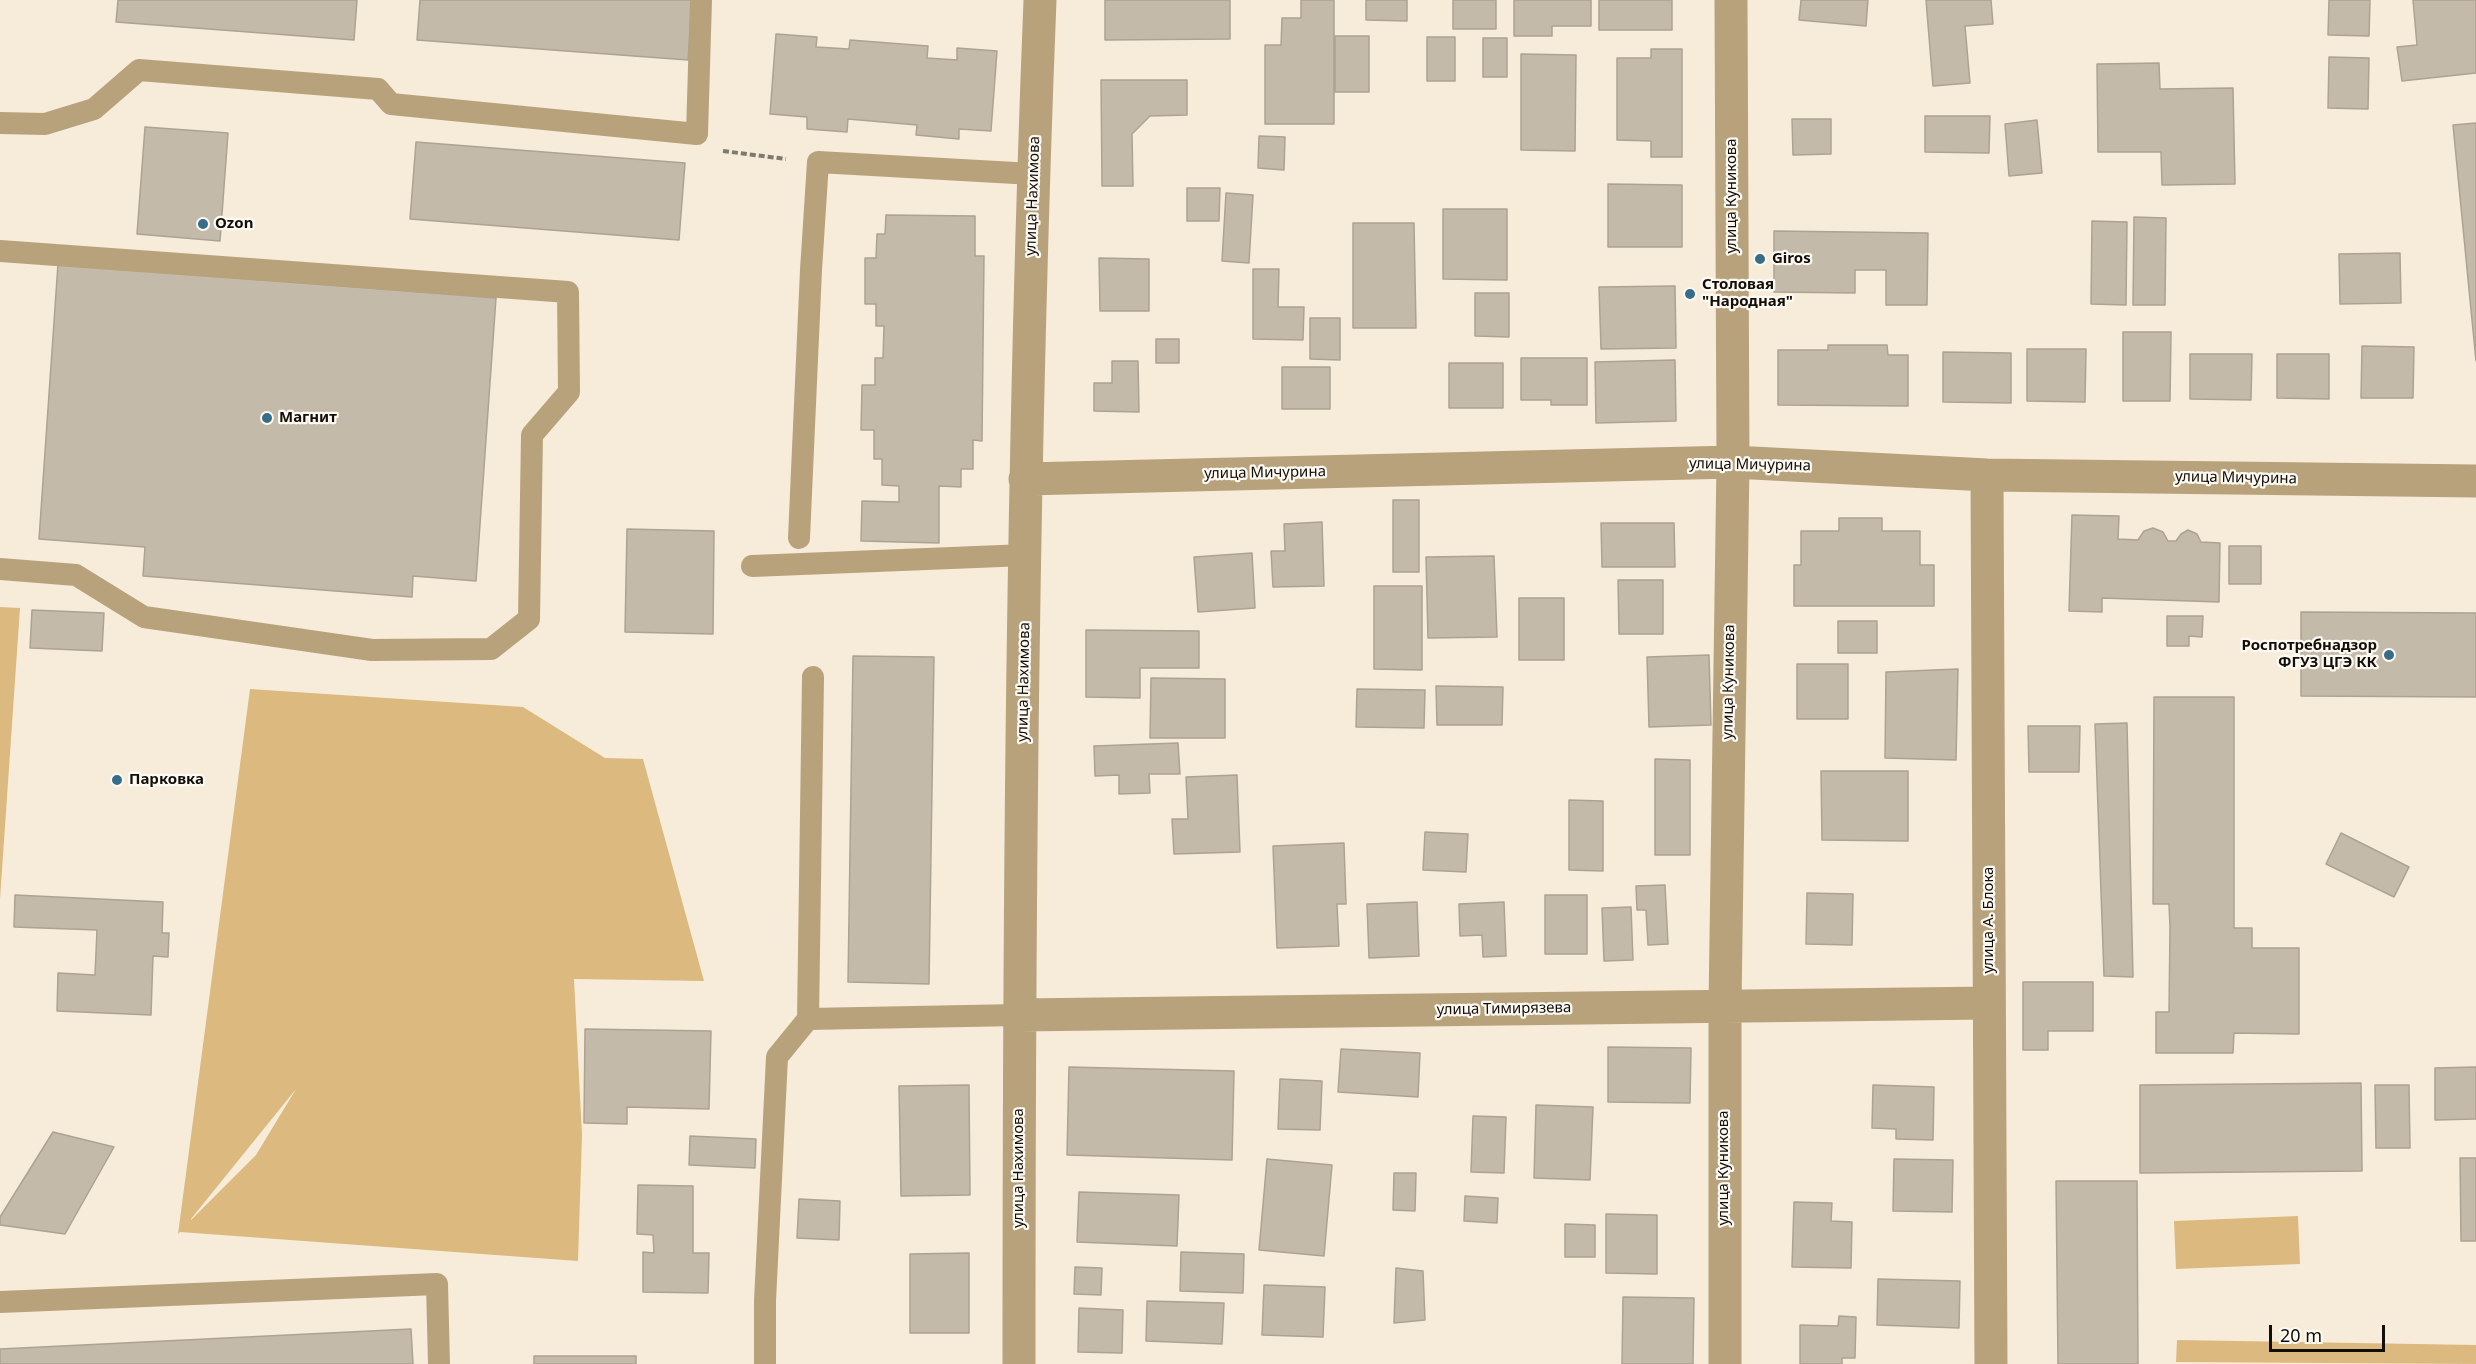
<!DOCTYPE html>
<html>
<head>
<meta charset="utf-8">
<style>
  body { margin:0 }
  #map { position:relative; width:2476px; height:1364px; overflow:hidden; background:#f7ecda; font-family:"Noto Sans",sans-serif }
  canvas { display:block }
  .scale { position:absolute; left:2269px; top:1325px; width:116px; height:27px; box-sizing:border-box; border:3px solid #120e08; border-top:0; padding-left:8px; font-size:18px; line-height:21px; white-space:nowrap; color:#120e08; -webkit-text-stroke:4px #fefaf3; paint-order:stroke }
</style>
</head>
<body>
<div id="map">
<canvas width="2476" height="1364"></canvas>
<div class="scale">20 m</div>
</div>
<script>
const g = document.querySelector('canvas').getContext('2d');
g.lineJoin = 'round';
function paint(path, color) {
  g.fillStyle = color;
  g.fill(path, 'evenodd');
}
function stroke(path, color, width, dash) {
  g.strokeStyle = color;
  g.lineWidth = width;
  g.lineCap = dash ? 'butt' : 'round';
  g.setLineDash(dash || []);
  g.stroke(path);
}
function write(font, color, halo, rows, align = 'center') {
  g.font = font + ' "Noto Sans",sans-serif';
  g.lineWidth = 4.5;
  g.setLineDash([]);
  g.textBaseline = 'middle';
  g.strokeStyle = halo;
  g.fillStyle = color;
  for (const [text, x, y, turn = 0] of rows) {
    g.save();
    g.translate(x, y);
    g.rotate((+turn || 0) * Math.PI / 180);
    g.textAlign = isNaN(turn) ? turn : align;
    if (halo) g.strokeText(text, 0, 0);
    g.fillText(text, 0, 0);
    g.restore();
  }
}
const green = new Path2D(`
  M0,607L20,608L0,899Z
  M250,689L523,707L605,758L643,759L704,981L574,979L582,1135L578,1261L180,1232L178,1234ZM296,1089L256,1155L191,1220V1219Z
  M2298,1216L2300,1264L2176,1269L2174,1221Z
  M2177,1340L2476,1345V1364L2176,1362Z`);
const building = new Path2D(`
  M118,0H357L354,40L116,22Z
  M420,0H692L688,60L417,40Z
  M1105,0H1230V39L1105,40Z
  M1301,0H1334V124H1265V45H1281L1282,18H1301Z
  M1366,0H1407V21L1366,20Z
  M1453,0H1496V29H1453Z
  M1514,0H1591V26H1552V36H1514Z
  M1599,0H1672V30H1599Z
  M1801,0H1868L1866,26L1799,20Z
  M1926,0H1991L1993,24L1965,26L1970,83L1933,86Z
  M2329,0H2370L2369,36L2328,35Z
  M2413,0H2476V73L2402,81L2397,47L2417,45Z
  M776,34L817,37L816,47L849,49L850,40L928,46L927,58L957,60V48L997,51L991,131L959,129V139L916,135L917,125L848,119L847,132L807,129V117L770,114Z
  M1335,36H1369V92H1335Z
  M1427,37H1455V81H1427Z
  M1483,38H1507V77H1483Z
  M1651,49H1682V157H1651V141L1617,140V58H1651Z
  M1521,54L1576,55L1575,151L1521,150Z
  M2329,57L2369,58L2368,109L2328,108Z
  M2159,63L2160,89L2233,88L2235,184L2162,185L2161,152H2098L2097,64Z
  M1101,80H1187V115L1150,116L1132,134L1133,186H1102Z
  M1925,116H1990L1989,153L1925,152Z
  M1792,119H1831V154L1793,155Z
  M2037,120L2042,173L2009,176L2005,124Z
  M2476,123V361L2453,125Z
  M145,127L228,133L220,241L137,234Z
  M1259,136L1285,137L1284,170L1258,168Z
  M416,142L685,163L679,240L410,219Z
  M1608,184L1682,185V247H1608Z
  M1187,188H1220L1219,221H1187Z
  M1226,193L1253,195L1249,263L1222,261Z
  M1443,209H1507V280L1443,279Z
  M886,215L975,216V256H984L982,441L973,440V469H961V487L939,486V543L861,541L862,501L899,502V486L882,485V459H874V430H861L862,385H875V358H883L884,326H876V304H865V258H876L877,234H885Z
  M2134,217L2166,218L2165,305H2133Z
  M2092,221L2127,222L2126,305L2091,304Z
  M1353,223H1414L1416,328H1353Z
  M1774,231L1928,233L1927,305H1886V270H1855V293L1774,292Z
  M2400,253L2401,303L2340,304L2339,254Z
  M1099,258L1149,259V311H1100Z
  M58,264L496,298L476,581L413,576L412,597L143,576L145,547L39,539Z
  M1253,269H1279L1278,307H1304L1303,340L1253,339Z
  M1675,286L1676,348L1601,349L1599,287Z
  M1475,293H1509V337L1475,336Z
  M1310,318H1340V360L1310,359Z
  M2123,332H2171L2170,401H2123Z
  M1156,339H1179V363H1156Z
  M1828,345H1887L1888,355H1908V406L1778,405V350H1828Z
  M2362,346L2414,347L2413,398H2361Z
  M2027,349H2086L2085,402L2027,401Z
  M1943,352L2011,353V403L1943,402Z
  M2190,354H2252L2251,400L2190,399Z
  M2277,354H2329V399L2277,398Z
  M1521,358H1587V405H1551V400H1521Z
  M1675,360L1676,421L1596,423L1595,362Z
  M1112,361H1138L1139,412L1094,411V383H1112Z
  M1449,363H1503V408H1449Z
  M1282,367H1330V409H1282Z
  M1393,500H1419V572H1393Z
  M2072,515L2119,516L2118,539L2138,540L2144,531L2153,528L2163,532L2168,541H2176L2181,534L2188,530L2197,534L2201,542L2220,543L2219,602L2102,598V612L2069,611Z
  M1839,518H1882V531H1920V565H1934V606H1794V565H1801V531H1839Z
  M1322,522L1324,586L1273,587L1271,551H1285L1284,524Z
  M1601,523H1674L1675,567H1602Z
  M627,529L714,531L713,634L625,632Z
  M2229,546H2261V584H2229Z
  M1252,553L1255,608L1198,612L1194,557Z
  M1494,556L1497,637L1428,638L1426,557Z
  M1618,580H1663V634H1619Z
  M1374,586H1422V670L1374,669Z
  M1519,598H1564V660H1519Z
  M32,610L104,613L102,651L30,648Z
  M2301,612L2476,613V697L2301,696Z
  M2167,616H2203L2202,637L2189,636V646H2167Z
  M1838,621H1877V653H1838Z
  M1086,630L1199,631V668H1140V698L1086,697Z
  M1709,655L1711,725L1649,727L1647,657Z
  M853,656L934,657L929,984L848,982Z
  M1797,664H1848V719H1797Z
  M1958,669L1956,760L1885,758L1886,672Z
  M1151,678L1225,679V738H1150Z
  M1436,686L1503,687L1502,725H1437Z
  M1357,689L1425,690L1424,728L1356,727Z
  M2154,697H2234V928H2252V948H2299V1034L2234,1033L2233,1053H2156V1012H2169L2170,927L2169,904H2153Z
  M2127,723L2133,977L2104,976L2095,724Z
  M2028,726H2080L2079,772H2029Z
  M1178,743L1180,774H1149L1150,793L1119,794V775L1095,776L1094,746Z
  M1655,759L1690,760V855H1655Z
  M1821,771H1908V841L1822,840Z
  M1237,775L1240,852L1174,854L1172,819H1188L1186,777Z
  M1569,800L1603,801V871L1569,870Z
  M1425,832L1468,834L1466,872L1423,870Z
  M2341,833L2409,867L2394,897L2326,864Z
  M1344,843L1346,904H1337L1339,946L1277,948L1273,846Z
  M1665,885L1668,944L1648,945L1646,910H1637L1636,886Z
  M1807,893L1853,894L1852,945L1806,944Z
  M15,895L163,902L162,933H169L168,957L153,956L151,1015L57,1011L58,973L95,975L97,930L14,927Z
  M1545,895H1587V954H1545Z
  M1417,902L1419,956L1369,958L1367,904Z
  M1504,902L1506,956L1483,957L1482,935L1460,936L1459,904Z
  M1631,907L1633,960L1604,961L1602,908Z
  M2023,982H2093V1031H2048V1050H2023Z
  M585,1029L711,1031L709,1109L627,1107V1124L584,1123Z
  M1608,1047L1691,1048L1690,1103L1608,1102Z
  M1341,1049L1420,1053L1418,1097L1338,1092Z
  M1069,1067L1234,1071L1232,1160L1067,1155Z
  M2476,1067V1119L2435,1120V1068Z
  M1280,1079L1322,1081L1320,1130L1278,1129Z
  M2361,1083L2362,1171L2140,1173V1085Z
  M969,1085L970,1195L901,1196L899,1086Z
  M1873,1085L1934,1087L1933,1140L1896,1139V1129L1872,1128Z
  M2375,1085H2409L2410,1148H2376Z
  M1536,1105L1593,1107L1590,1180L1534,1178Z
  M1473,1116L1506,1117L1504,1173L1471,1172Z
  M53,1132L114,1147L65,1234L0,1225V1217Z
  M690,1136L756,1139L755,1168L689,1165Z
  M2460,1158H2476V1241H2461Z
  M1267,1159L1332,1165L1324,1256L1259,1250Z
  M1894,1159L1953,1160L1952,1212L1893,1211Z
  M1394,1173H1416L1415,1211L1393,1210Z
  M2056,1181H2137L2138,1364H2058Z
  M638,1185L693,1186V1253H709L708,1293L643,1292V1252L654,1253L653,1235L637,1234Z
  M1079,1192L1179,1195L1177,1246L1077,1242Z
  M1465,1196L1498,1198L1497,1223L1464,1221Z
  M799,1199L840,1201L839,1240L797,1238Z
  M1794,1202L1832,1203L1831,1221L1852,1222L1851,1268L1792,1267Z
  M1606,1214L1657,1215V1274L1606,1273Z
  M1565,1224L1595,1225V1257H1565Z
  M1181,1252L1244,1254L1243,1293L1180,1291Z
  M969,1253V1333H910V1254Z
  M1075,1267L1102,1268L1101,1295L1074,1294Z
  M1396,1268L1423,1271L1425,1320L1394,1323Z
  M1878,1279L1960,1281L1959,1328L1877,1325Z
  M1264,1285L1325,1287L1323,1337L1262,1335Z
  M1623,1297L1694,1298L1693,1364H1622Z
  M1147,1301L1224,1303L1222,1344L1146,1341Z
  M1079,1308L1123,1310L1122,1353L1078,1352Z
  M1839,1316L1856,1317L1855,1358H1842V1364H1800V1325L1838,1326Z
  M411,1329L413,1364H0V1349Z
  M534,1356H636V1364H534Z`);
const path = new Path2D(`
  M723,151L786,159`);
const service = new Path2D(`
  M0,123L45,124L94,109L139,70L378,89L391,104L697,134L701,0
  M0,251L568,292L569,392L532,435L529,619L491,649L372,650L144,617L76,575L0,569
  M799,538L811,270L818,162L1033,174
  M752,566L1026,555
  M808,1019L813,677
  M0,1302L437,1284L439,1364
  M765,1364V1301L777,1057L808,1019L1019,1015`);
const minor = new Path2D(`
  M1987,475L1991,1364
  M1025,479L1733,462L1987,475L2476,481
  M1019,1015L1989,1003
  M1019,1364C1019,909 1022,454 1040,0
  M1725,1364V1006L1733,462L1731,0`);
const markers = [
  [203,224,6,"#366e89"],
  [1760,259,6,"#366e89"],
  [1690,294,6,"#366e89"],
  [267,418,6,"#366e89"],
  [2389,655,6,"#366e89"],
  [117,780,6,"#366e89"]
];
const streetNames = [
  ["улица Нахимова",1033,196,-88],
  ["улица Куникова",1732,196,-90],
  ["улица Мичурина",1750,465,1],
  ["улица Мичурина",1265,473,-1],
  ["улица Мичурина",2236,478,1],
  ["улица Нахимова",1024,682,-89],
  ["улица Куникова",1729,682,-89],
  ["улица А. Блока",1989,920,-90],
  ["улица Тимирязева",1504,1009,-1],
  ["улица Нахимова",1019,1168,-90],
  ["улица Куникова",1724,1168,-90]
];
const poiNames = [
  ["Ozon",215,224],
  ["Giros",1772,259],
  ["Столовая",1702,285],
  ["\"Народная\"",1702,302],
  ["Магнит",279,418],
  ["Роспотребнадзор",2377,646,"right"],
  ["ФГУЗ ЦГЭ КК",2377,663,"right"],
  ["Парковка",129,780]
];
paint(green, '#dcba7f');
paint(building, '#c4baa9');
stroke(building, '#ada392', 1.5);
stroke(path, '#80796d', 4, [6, 3]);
stroke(service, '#b7a27c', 22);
stroke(minor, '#b7a27c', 33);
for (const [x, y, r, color] of markers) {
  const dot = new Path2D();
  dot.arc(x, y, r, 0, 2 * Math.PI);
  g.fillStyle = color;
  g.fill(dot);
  stroke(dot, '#fefaf3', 2);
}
write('15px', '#120e08', '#fefaf3', streetNames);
write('bold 15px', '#120e08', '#fefaf3', poiNames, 'left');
</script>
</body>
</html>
